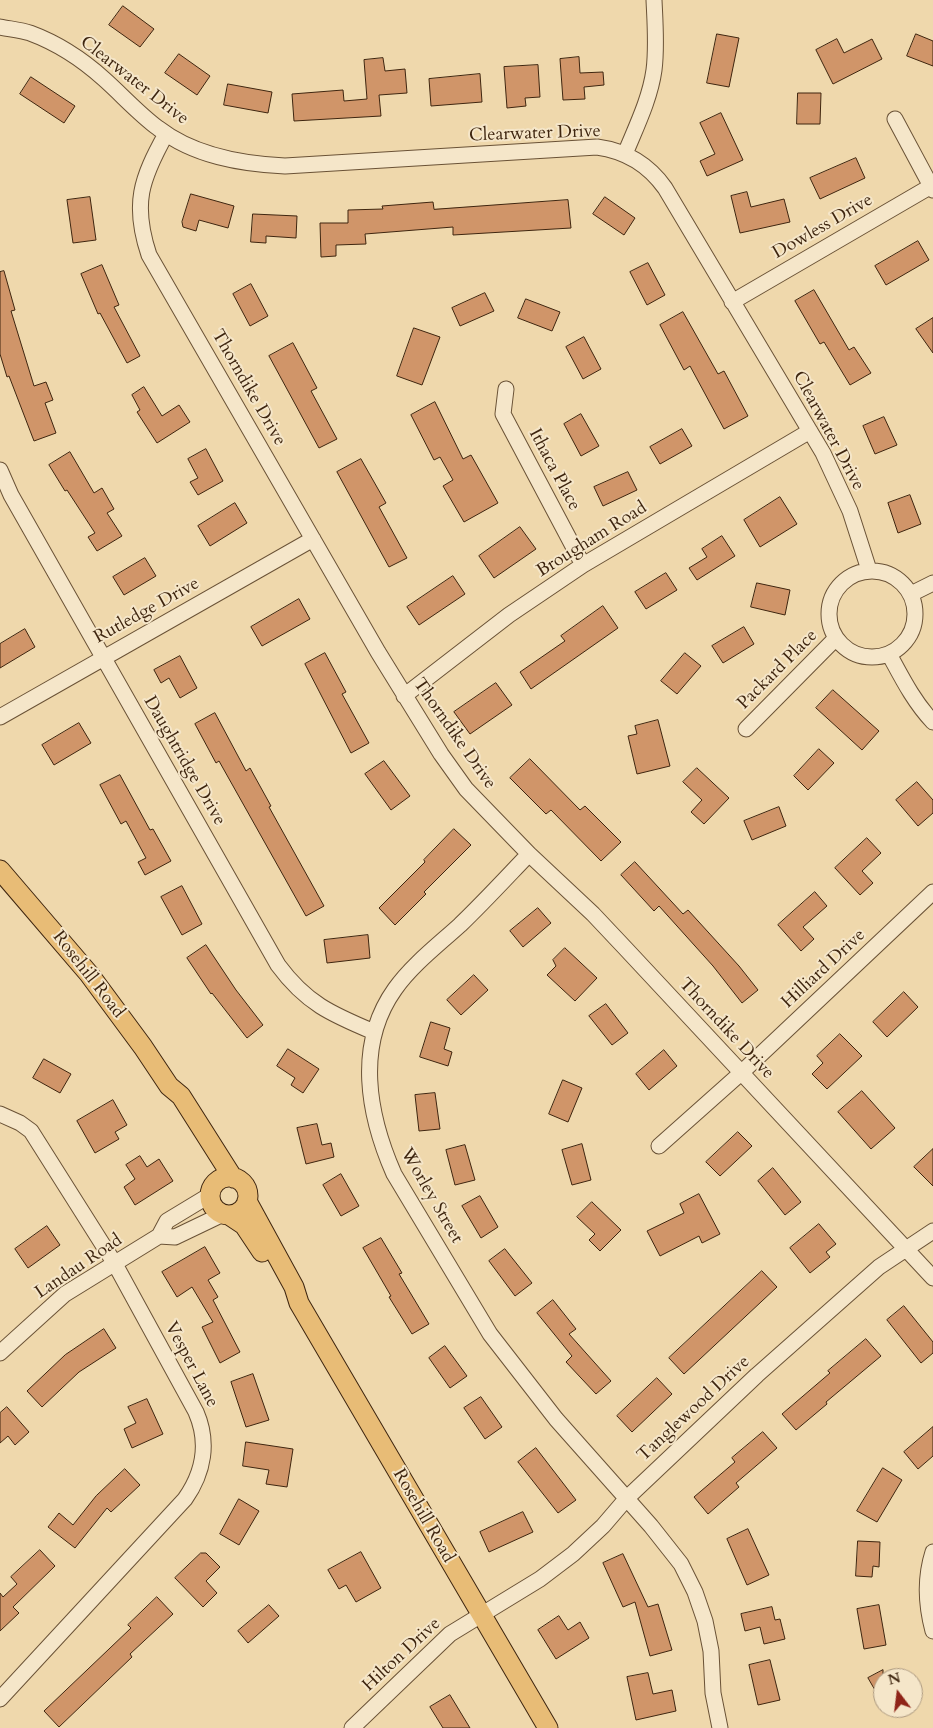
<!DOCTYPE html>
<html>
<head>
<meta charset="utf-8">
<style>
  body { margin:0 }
  #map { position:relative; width:933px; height:1728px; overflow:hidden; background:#efd8ac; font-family:Cardo,serif }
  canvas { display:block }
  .north { position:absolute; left:873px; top:1668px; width:50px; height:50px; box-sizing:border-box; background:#f5e6c9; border:1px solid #ac997f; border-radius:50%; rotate:345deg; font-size:14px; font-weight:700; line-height:20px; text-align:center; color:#3e250f }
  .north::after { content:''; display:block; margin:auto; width:18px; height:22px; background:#8f2418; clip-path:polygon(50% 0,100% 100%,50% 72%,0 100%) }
</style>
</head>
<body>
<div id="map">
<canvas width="933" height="1728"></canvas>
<div class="north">N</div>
</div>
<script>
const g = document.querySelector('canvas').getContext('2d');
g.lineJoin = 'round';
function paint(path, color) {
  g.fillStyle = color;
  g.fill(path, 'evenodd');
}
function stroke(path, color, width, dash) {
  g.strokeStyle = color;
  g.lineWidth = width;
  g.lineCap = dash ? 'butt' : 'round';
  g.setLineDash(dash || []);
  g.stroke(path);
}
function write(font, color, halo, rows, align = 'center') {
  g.font = font + ' Cardo,serif';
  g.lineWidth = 4;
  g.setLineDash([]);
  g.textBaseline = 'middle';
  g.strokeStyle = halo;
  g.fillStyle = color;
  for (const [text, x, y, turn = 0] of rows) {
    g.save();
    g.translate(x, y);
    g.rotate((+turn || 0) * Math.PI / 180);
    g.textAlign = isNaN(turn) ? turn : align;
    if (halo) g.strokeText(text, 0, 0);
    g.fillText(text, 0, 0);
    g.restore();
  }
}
const building = new Path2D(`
  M123,6L154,29L140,47L109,25Z
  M717,34L739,38L729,87L707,83Z
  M916,34L933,41V66L907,56Z
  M837,39L844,53L872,39L882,59L833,84L816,50Z
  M179,54L210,76L197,95L165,73Z
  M579,57L580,73L603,72L604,85L584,87L585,99L563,100L560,59Z
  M383,58L385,71L405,69L407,93L379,95L381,116L294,121L292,94L343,90L344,101L367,99L364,60Z
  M538,65L540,97L525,98L526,106L507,108L504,67Z
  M480,74L482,102L431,106L429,79Z
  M31,77L75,106L64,123L20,94Z
  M228,84L272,92L268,113L224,105Z
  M798,93H821L820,124H797Z
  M721,113L743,160L707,176L700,161L715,154L700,123Z
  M856,158L865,178L820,199L810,178Z
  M747,192L751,207L784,199L790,222L740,233L731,196Z
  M191,194L234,206L228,228L199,220L196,231L183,227L182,222Z
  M90,197L96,240L73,243L67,200Z
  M605,197L635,218L624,235L593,214Z
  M568,200L571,228L453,235V227L365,234L366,244L336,245V256L321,257L320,223H348V210L383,209L382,206L433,202L434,209Z
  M253,214L297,216L296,238L266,236V243L251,242Z
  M918,241L929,260L886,285L875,266Z
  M648,263L665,295L647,305L630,272Z
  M102,265L119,305L114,307L140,356L127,363L100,313L98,314L81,274Z
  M4,271L15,310L11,311L34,386L46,382L53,400L45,403L56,433L34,441L9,376L7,377L0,354V272Z
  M251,284L268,316L250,326L233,294Z
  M814,290L849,350L854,347L871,373L850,385L824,342L820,344L795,301Z
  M485,293L494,311L460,326L452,308Z
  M526,299L560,312L552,331L518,318Z
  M683,312L718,374L724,371L748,416L724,429L690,366L684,370L660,325Z
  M933,318V353L916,329Z
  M414,328L440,337L422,385L397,376Z
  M584,337L601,369L583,379L566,347Z
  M293,343L317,388L311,391L337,439L319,448L269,356Z
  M144,387L162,416L179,405L190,422L157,443L137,412L140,410L132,395Z
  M435,402L463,459L471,455L498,503L464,522L443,486L453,480L440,457L434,460L411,415Z
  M581,414L599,446L581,456L564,424Z
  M884,417L897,445L875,454L863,426Z
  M682,429L692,446L660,464L650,447Z
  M206,449L223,481L198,495L190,482L198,478L188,459Z
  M70,452L94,493L102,488L114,509L107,513L122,536L97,551L88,537L95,533L67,490L65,491L49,465Z
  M361,459L386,503L379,507L407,558L389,567L337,472Z
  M628,472L637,490L603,506L594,487Z
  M910,495L921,524L898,533L888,503Z
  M780,497L797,524L760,547L744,520Z
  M235,503L247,523L210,546L198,526Z
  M520,527L536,549L494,578L479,556Z
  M722,536L735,556L697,580L689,568L707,557L702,549Z
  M145,558L156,576L124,595L113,577Z
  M666,573L677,590L646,609L635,592Z
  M453,576L465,594L419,625L407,607Z
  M757,583L790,590L785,615L751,607Z
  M299,599L310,619L262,646L251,627Z
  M603,606L618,628L531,689L520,672L565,641L561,636Z
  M744,627L754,644L723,663L712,646Z
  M25,629L35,647L0,668V644Z
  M325,653L346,692L342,694L369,743L351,753L305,664Z
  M685,653L701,666L677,694L661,681Z
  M180,656L197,688L180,698L169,678L161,683L154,670Z
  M496,683L512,705L470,734L454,712Z
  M833,690L879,731L862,750L816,708Z
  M215,713L246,771L250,768L271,806L269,807L324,906L306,916L219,761L216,763L195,724Z
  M658,720L670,766L637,774L628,736L637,734L635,726Z
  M79,723L91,743L54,765L42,745Z
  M819,749L834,763L808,790L794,776Z
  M530,759L580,810L585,806L621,842L601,861L551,810L546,814L510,778Z
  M384,761L410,796L391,810L365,774Z
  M697,768L729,798L704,824L691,812L702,800L683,782Z
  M120,775L150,830L153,829L171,861L145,875L138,862L146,858L126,821L121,824L100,785Z
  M917,782L933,800V813L918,826L896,800Z
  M779,807L786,826L752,840L744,821Z
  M454,829L471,845L424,892L426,894L395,925L379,908L425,862L424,860Z
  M867,838L881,853L862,871L873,883L860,895L835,868Z
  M635,862L683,914L688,910L739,966L758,990L742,1003L713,966L659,906L654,911L621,875Z
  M182,886L202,924L182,935L161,897Z
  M815,892L827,906L803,927L814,939L801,951L778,925Z
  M538,908L551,923L523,947L510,931Z
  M368,935L370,958L327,963L324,940Z
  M206,945L236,990L263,1025L247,1038L212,993L211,994L187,958Z
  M565,948L597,978L575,1001L547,975L556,966L553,960Z
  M474,975L488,990L461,1015L447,1000Z
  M904,992L918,1007L887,1037L873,1022Z
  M606,1004L628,1033L612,1045L589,1016Z
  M431,1022L450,1028L444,1049L452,1052L448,1066L420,1057Z
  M840,1034L862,1056L827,1089L812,1074L823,1063L817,1056Z
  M288,1049L319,1069L303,1093L291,1085L295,1078L277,1066Z
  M664,1050L677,1066L649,1090L636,1074Z
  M44,1059L71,1074L60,1093L33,1078Z
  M563,1080L582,1088L568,1122L549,1114Z
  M862,1091L895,1128L871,1149L838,1112Z
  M435,1093L440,1129L419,1131L415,1095Z
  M113,1100L127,1125L115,1132L119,1139L95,1153L77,1121Z
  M317,1124L322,1145L331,1143L334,1157L306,1164L297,1128Z
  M738,1132L752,1146L720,1176L706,1162Z
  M582,1144L591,1180L572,1185L562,1150Z
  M465,1145L475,1180L455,1185L446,1150Z
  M933,1149V1186L914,1167Z
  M140,1156L147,1167L159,1159L173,1181L135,1205L124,1187L135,1179L126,1165Z
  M773,1168L801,1202L785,1215L758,1181Z
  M341,1174L359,1206L341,1216L323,1185Z
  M699,1194L720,1234L702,1243L699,1236L660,1256L647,1231L684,1213L680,1204Z
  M480,1196L498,1227L481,1238L462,1206Z
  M592,1202L621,1230L600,1251L589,1240L595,1234L577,1217Z
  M819,1224L836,1244L826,1252L830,1257L810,1273L790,1248Z
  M47,1226L60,1245L28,1268L15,1249Z
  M381,1238L402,1273L399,1274L429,1324L412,1334L389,1297L391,1296L363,1248Z
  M205,1247L220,1273L208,1280L218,1297L213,1300L240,1352L220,1363L202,1327L213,1322L192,1287L177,1297L162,1272Z
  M505,1249L532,1283L515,1296L489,1261Z
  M762,1271L777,1287L684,1374L669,1358Z
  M553,1300L576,1329L569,1334L611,1381L596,1394L566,1362L572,1356L537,1313Z
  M904,1306L933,1342V1353L921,1363L887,1320Z
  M104,1329L116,1348L79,1372L42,1407L27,1391L65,1355Z
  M866,1339L881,1356L826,1402L827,1404L796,1430L782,1414L830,1373L828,1371Z
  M445,1346L467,1376L450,1388L429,1358Z
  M253,1374L269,1420L246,1427L231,1382Z
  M657,1378L672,1394L632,1432L617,1416Z
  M481,1397L502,1427L485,1439L464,1408Z
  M147,1399L163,1434L132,1448L124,1429L136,1423L128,1407Z
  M7,1407L29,1432L15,1445L8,1436L0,1443V1413Z
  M933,1427V1456L918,1469L904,1452Z
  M763,1432L777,1448L736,1483L739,1487L708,1514L694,1497L735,1462L732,1458Z
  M246,1442L293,1449L287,1487L266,1484L269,1470L243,1466Z
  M536,1448L576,1500L558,1513L518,1462Z
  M883,1468L902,1480L877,1522L857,1511Z
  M125,1469L140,1485L111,1512L107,1508L75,1548L48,1527L59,1513L73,1525L96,1496Z
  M239,1499L259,1511L239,1545L220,1534Z
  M523,1512L533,1532L489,1552L480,1532Z
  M748,1529L769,1575L747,1585L727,1539Z
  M858,1541L880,1542L879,1567L873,1566L872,1577L856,1576Z
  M40,1550L55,1566L13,1607L19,1613L0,1631V1593L3,1597L17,1584L11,1577Z
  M361,1552L381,1588L356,1602L346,1585L339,1589L328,1570Z
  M201,1553H206L220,1567L206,1581L217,1593L203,1607L175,1578Z
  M623,1554L648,1607L658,1604L672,1650L650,1656L635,1602L623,1607L603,1563Z
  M157,1597L173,1614L130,1654L132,1657L59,1727L44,1711L131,1628L128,1625Z
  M269,1605L279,1616L248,1643L238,1631Z
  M879,1605L886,1645L864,1649L857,1609Z
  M772,1607L775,1620L780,1619L785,1639L764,1644L760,1627L745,1631L741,1614Z
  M559,1616L568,1630L580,1622L589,1638L556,1659L538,1630Z
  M770,1660L780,1700L758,1705L749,1665Z
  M883,1670V1704L868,1678Z
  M648,1673L653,1694L672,1690L676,1711L636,1720L627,1677Z
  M450,1695L470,1728H443L430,1707Z`);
const minor = new Path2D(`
  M0,27C10,29 21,30 30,33C57,43 83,60 104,79C122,95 139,114 158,128C194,156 241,164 285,166L597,147C626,151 648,164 665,188L823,453L850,511L869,570
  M895,119L933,190
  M166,134C141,179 132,204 149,255L378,652L441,754L466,789L529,854L593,914L626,949L933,1278
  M625,154C636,127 650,99 654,70C657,47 655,23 654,0
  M732,302L933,185
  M506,389L503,414L583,565
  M0,470L11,495L278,965C306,1003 331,1014 374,1032
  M829 614a43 43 0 1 1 86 0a43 43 0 1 1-86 0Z
  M911,594L933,583
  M889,654C902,678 914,702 933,722
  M404,696L509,615L583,565L810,431
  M0,717L313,539
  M746,729L836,638
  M529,854C506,878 484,902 460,925C438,945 412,965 395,989C355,1045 368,1115 394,1174L490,1334L556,1419L651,1526L681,1564L695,1592L705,1621L711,1651L713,1693L720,1728
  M0,1114L20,1123L31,1131L115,1264L196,1412C209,1442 204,1472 185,1499L0,1699
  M659,1146L741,1073L933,892
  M159,1236L175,1237L223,1214
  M0,1353L65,1294L159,1236L167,1221L210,1195
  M933,1552C925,1577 926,1605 933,1631
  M352,1728L450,1634L540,1579L573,1554L603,1526L627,1498L757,1375L879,1267L933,1231`);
const major = new Path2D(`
  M0,870L89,974L143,1047L169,1086L181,1096L233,1178
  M210 1196a19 19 0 1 1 38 0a19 19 0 1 1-38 0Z
  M247,1201L294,1287L299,1303L548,1728
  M229,1215L244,1225L262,1252`);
const streetNames = [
  ["Clearwater Drive",134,81,38],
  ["Clearwater Drive",535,134,-2],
  ["Dowless Drive",823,227,-30],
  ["Thorndike Drive",248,388,60],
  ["Clearwater Drive",828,431,62],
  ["Ithaca Place",554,470,62],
  ["Brougham Road",592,540,-32],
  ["Rutledge Drive",147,611,-29],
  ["Packard Place",778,670,-45],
  ["Thorndike Drive",454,734,55],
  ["Daughtridge Drive",184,761,60],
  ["Hilliard Drive",824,969,-43],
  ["Rosehill Road",88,975,52],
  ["Thorndike Drive",726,1029,47],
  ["Worley Street",431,1196,60],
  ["Landau Road",79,1267,-34],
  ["Vesper Lane",191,1365,62],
  ["Tanglewood Drive",694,1409,-43],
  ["Rosehill Road",423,1516,60],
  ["Hilton Drive",402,1655,-43]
];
paint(building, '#d09569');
stroke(building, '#3e250f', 1);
stroke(minor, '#6a5236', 17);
stroke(major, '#3e250f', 21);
stroke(minor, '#f5e6c9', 15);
stroke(major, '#e8bc76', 19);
write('18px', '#3e250f', '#f5e6c9', streetNames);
</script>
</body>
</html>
